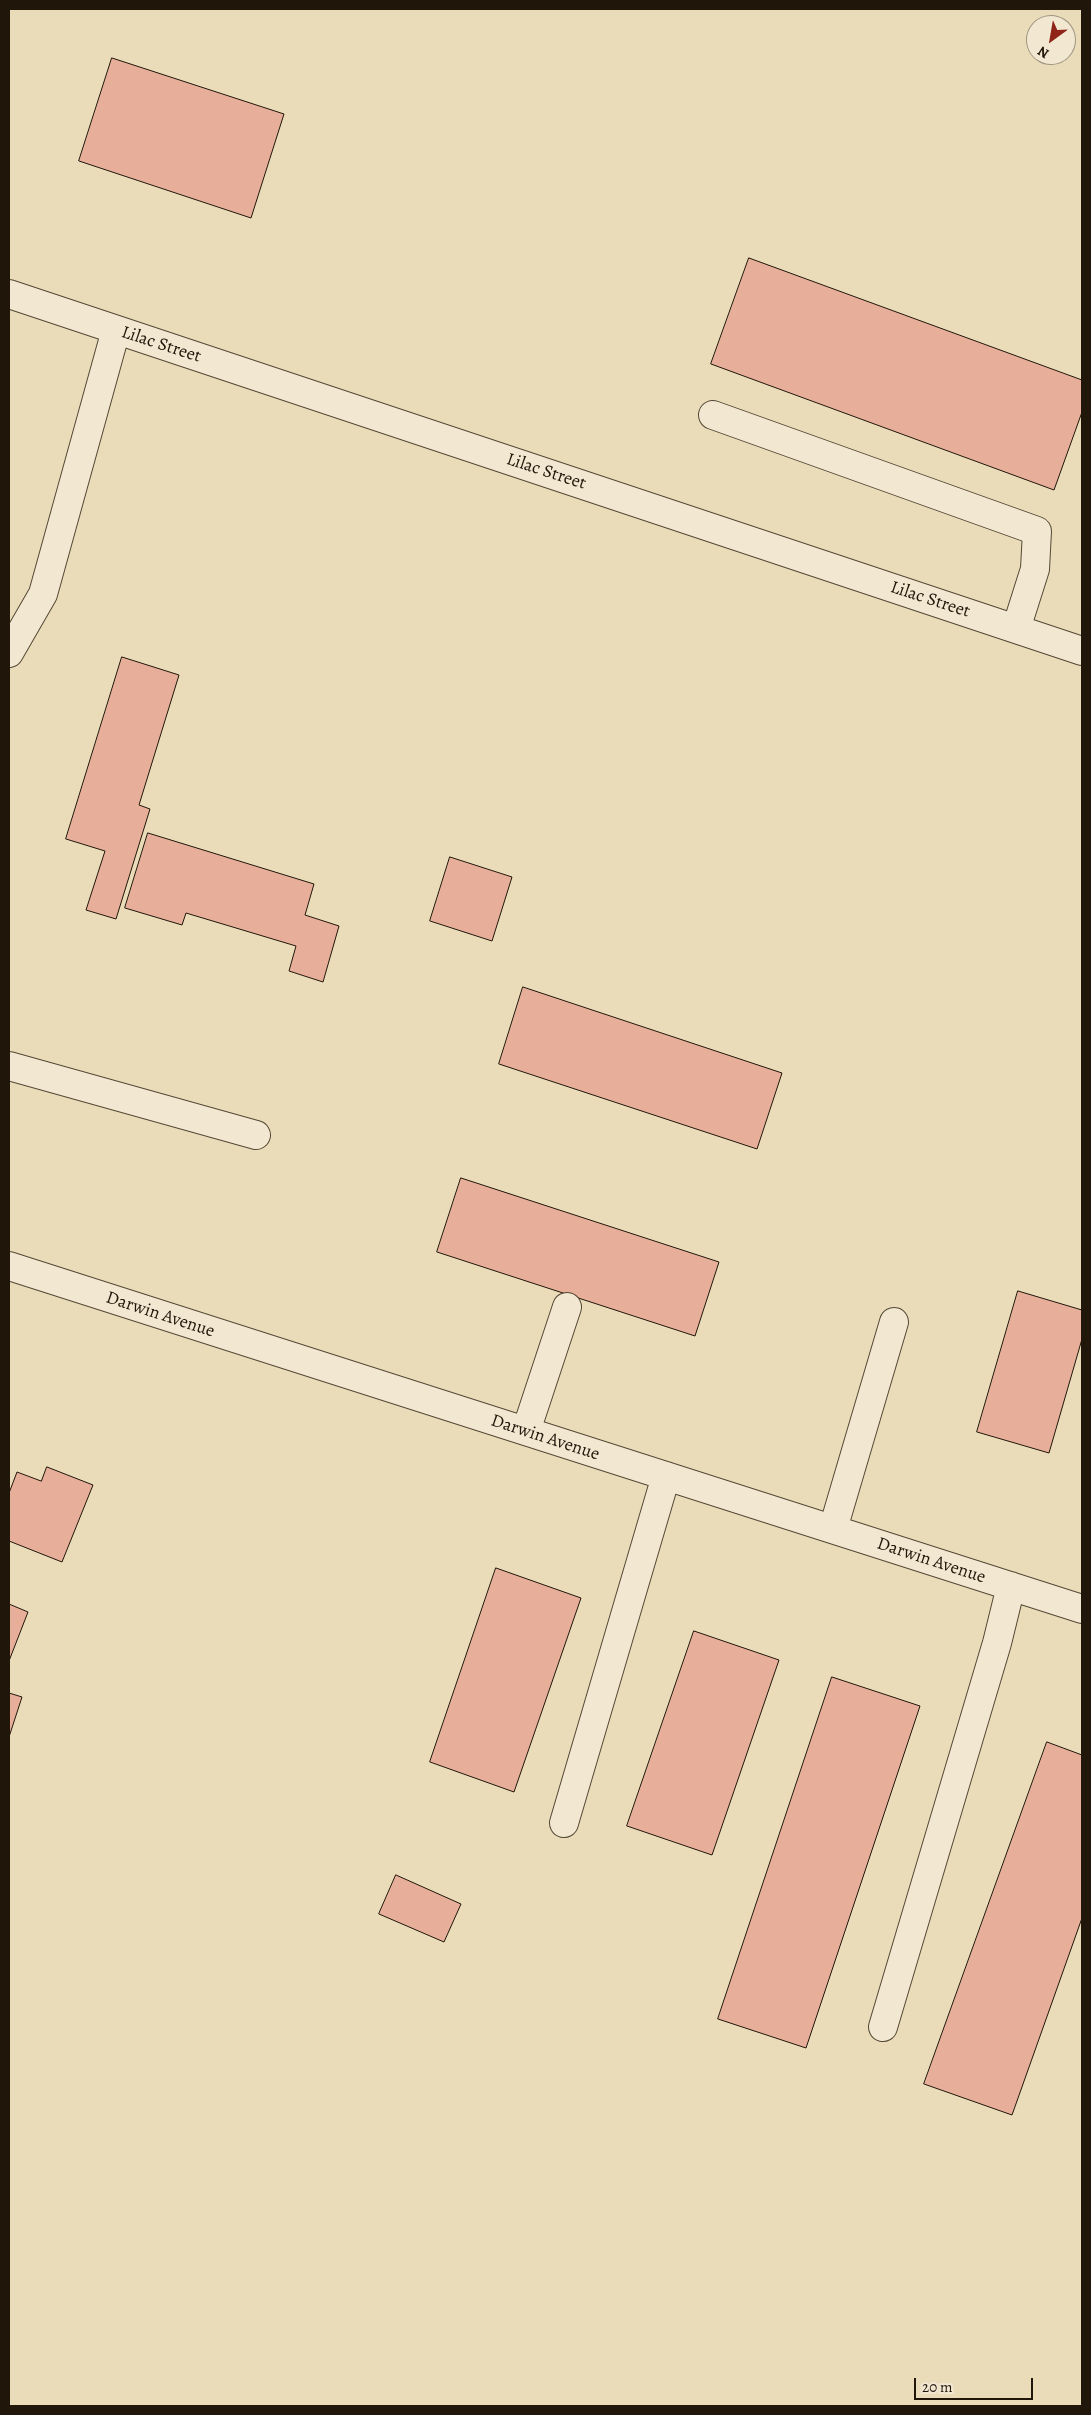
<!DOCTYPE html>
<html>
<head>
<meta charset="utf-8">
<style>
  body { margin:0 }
  #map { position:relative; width:1091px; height:2415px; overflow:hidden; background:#ebdcb9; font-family:Alegreya,serif }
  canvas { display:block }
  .frame { position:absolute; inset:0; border:10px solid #201609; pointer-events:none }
  .north { position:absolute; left:1026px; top:15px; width:50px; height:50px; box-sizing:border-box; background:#f2e8d2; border:1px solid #9e9482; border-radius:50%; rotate:212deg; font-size:14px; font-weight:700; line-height:20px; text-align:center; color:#201609 }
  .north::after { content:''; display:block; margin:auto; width:18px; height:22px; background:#8f2418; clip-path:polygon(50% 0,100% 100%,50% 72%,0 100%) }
  .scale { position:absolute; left:914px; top:2378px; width:119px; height:22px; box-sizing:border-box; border:2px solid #201609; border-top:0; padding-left:6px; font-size:15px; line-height:18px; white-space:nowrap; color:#201609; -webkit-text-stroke:4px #f2e8d2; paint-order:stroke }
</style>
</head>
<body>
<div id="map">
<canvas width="1091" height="2415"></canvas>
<div class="frame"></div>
<div class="north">N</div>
<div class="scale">20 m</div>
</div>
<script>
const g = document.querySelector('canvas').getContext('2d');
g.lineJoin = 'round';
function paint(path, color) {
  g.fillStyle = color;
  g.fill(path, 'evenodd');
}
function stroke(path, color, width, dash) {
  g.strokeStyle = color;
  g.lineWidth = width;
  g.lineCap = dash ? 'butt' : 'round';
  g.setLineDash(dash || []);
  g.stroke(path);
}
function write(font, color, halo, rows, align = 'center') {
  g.font = font + ' Alegreya,serif';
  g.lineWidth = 4.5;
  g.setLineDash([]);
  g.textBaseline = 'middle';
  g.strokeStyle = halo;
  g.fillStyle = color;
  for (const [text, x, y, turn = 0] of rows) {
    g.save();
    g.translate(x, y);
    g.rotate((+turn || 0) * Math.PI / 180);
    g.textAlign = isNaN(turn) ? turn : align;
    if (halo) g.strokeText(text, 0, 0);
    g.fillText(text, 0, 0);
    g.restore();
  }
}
const building = new Path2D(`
  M112,58L284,114L251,218L79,161Z
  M749,258L1082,380V412L1054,490L711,364Z
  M122,657L179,675L139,805L150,809L116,919L86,910L105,851L66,839Z
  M148,833L314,884L305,915L339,926L323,982L289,971L296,946L186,913L182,925L125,908Z
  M450,857L512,877L492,941L430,921Z
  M523,987L782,1073L757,1149L499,1064Z
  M461,1178L719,1262L695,1336L437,1252Z
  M1018,1291L1082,1310V1339L1049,1453L977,1432Z
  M47,1467L93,1485L62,1562L9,1541V1493L17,1472L41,1481Z
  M496,1568L581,1598L514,1792L430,1762Z
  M9,1604L28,1612L9,1661Z
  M694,1631L779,1660L712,1855L627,1826Z
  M832,1677L920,1706L806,2048L718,2019Z
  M9,1693L22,1697L9,1737Z
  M1047,1742L1082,1755V1918L1012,2115L924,2084Z
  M396,1875L461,1904L444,1942L379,1914Z`);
const minor = new Path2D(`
  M9,294L1082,651
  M713,415L1037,531L1035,569L1016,629
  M9,653L43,594L116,330
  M9,1066L256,1135
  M9,1266L1082,1609
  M526,1431L567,1307
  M833,1529L894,1322
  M564,1823L666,1476
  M883,2027L997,1643L1011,1586`);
const streetNames = [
  ["Lilac Street",161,345,18],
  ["Lilac Street",546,472,18],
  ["Lilac Street",930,600,18],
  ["Darwin Avenue",160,1315,18],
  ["Darwin Avenue",545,1438,18],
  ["Darwin Avenue",931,1561,18]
];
paint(building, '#e7af99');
stroke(building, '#201609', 1);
stroke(minor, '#534835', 30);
stroke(minor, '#f2e8d2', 28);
write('18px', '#201609', '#f2e8d2', streetNames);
</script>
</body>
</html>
